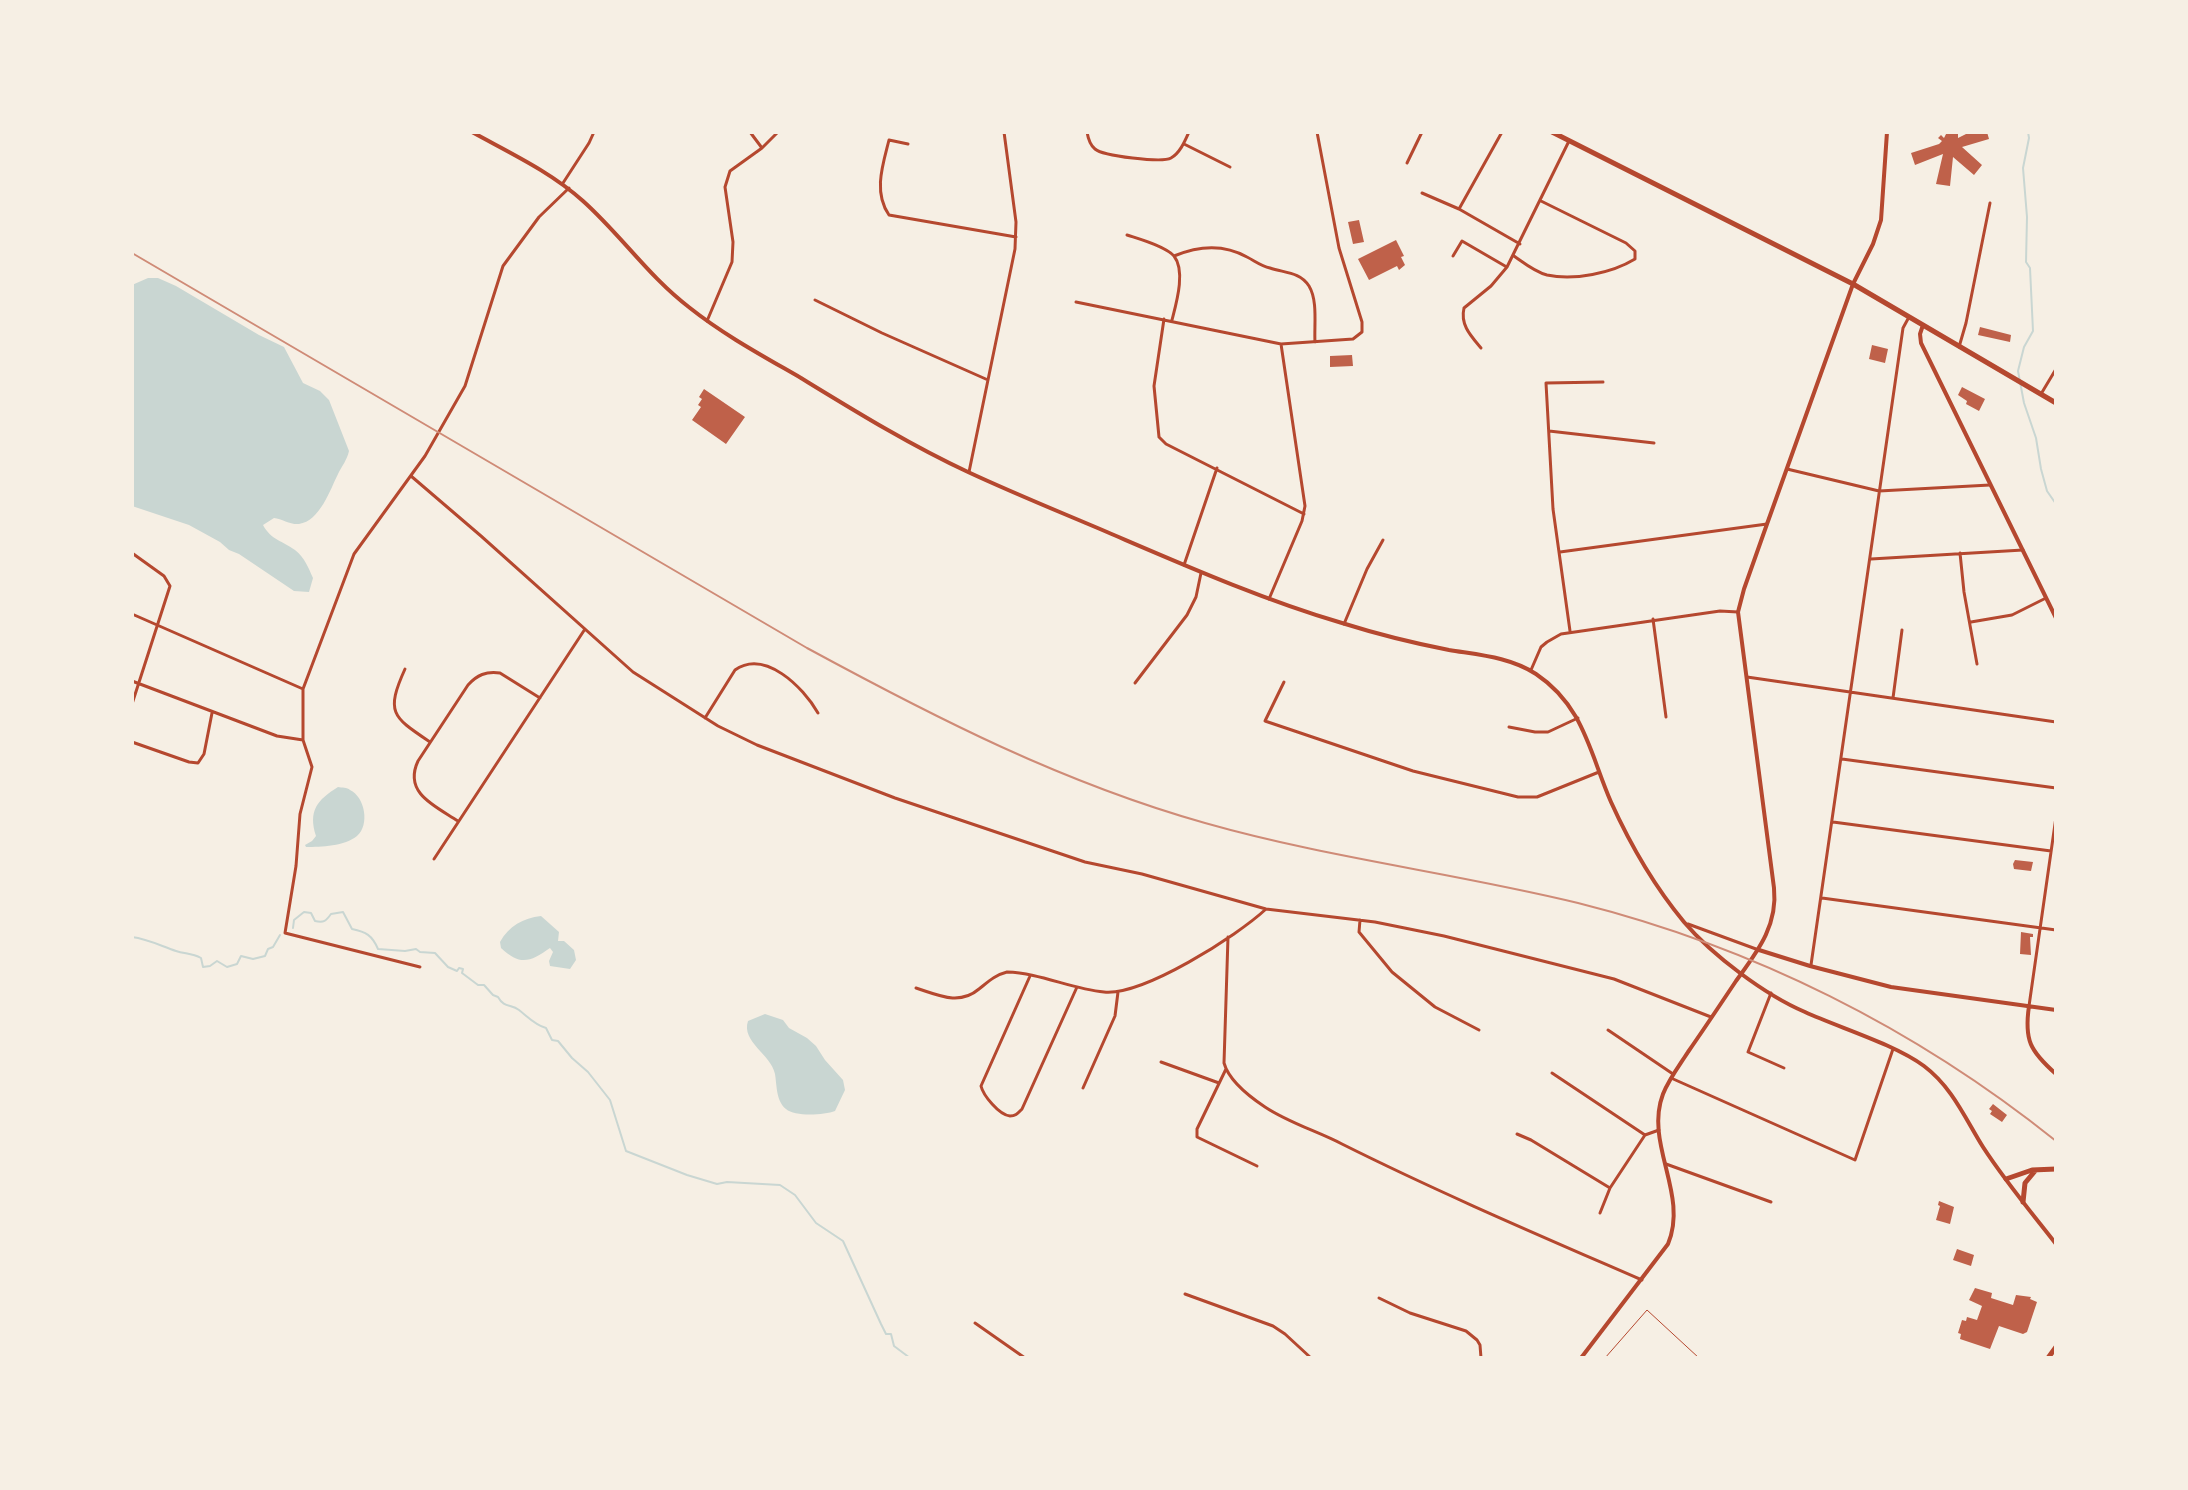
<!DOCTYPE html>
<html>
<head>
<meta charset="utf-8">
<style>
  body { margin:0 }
  #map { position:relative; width:2188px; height:1490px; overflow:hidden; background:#f6efe4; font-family:"Exo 2",sans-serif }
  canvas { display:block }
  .frame { position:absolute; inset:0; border:134px solid #f6efe4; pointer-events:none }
</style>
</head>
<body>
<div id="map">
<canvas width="2188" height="1490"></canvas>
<div class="frame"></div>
</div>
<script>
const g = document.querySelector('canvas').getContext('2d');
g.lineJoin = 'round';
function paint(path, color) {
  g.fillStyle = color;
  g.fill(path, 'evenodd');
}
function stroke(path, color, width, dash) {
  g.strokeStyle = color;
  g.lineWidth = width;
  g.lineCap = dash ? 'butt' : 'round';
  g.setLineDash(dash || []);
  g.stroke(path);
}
const water = new Path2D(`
  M148,278H158L176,286L259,335L284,347L303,383L320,391L329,400L349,451C347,460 342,466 338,474C330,490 320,521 299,524C291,525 282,519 274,518L263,525C271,540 283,541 295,550C305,558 308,567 313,578L309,592L294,591L239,554L229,550L220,542L189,525L132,506V285Z
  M338,787C342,788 347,787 350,790C365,797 370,825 357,836C345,846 321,847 306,847L305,845L312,841L316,836C308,811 317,800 338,787Z
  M541,916L559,932L558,941H564L574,950L576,960L570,969L550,966L549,961L553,952L550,948C531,961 521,967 501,948L500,942C509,926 523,918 541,916Z
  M765,1014L783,1020L789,1028L807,1038L816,1046L825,1060L843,1080L845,1090L835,1111C824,1115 795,1117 786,1109C776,1101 777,1086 775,1074C771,1054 741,1042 748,1021Z`);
const stream = new Path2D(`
  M2028,132L2029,138L2023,168L2027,217L2026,262L2030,268L2033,331L2024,347L2018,371L2024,403L2036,438L2041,469L2047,491L2056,504
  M293,928L294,920L304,912L311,913L315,921C324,923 326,921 331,914L343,912L352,929C366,932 372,935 378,949L405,951L416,949L420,952L435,953L448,967L457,971L459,968L463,969L462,973L478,985H484L493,995L498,997C504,1008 511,1004 519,1010C528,1017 535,1025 546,1028L552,1040L558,1041L572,1058L588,1072L610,1100L626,1151L687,1175L717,1184L727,1182L780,1185L795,1195L816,1223L843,1241L881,1324L886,1334H891L894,1346L910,1358
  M132,937C148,939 161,946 176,951C185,954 192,953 201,958L203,967L210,966L217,961L227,967L237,964L241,956L253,959L265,956L268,949L273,947L280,935`);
const building = new Path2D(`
  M1947,132H1958V138L1970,132H1987L1989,139L1962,147L1982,165L1974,175L1953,157L1950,186L1936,184L1943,154L1915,165L1911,153L1939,144L1942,141L1938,138L1941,135L1944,138Z
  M1359,220L1364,242L1353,244L1348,222Z
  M1396,240L1404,256L1401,257L1405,265L1399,270L1397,266L1369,280L1358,259Z
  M1980,327L2011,335L2010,342L1978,335Z
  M1872,345L1888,349L1885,363L1869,359Z
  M1352,355L1353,366L1330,367V356Z
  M1962,387L1985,399L1979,411L1966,404L1967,401L1958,395Z
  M704,389L745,417L726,444L692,420L701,407L698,405L702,399L699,397Z
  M2015,860L2033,862L2031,871L2014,869L2013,864Z
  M2021,932L2033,934V937H2030L2031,955L2020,954Z
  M1993,1104L2007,1115L2002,1122L1990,1114L1992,1111L1989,1109Z
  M1939,1201L1954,1207L1950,1224L1936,1220L1940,1206L1938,1205Z
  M1957,1249L1974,1255L1971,1266L1953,1260Z
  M1975,1288L1992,1293L1991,1298L2013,1305L2016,1295L2031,1297L2030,1299L2037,1302L2027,1332L2023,1334L1999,1326L1990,1349L1960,1339L1961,1334L1958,1333L1962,1320L1966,1321L1967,1317L1977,1320L1982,1306L1969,1300Z`);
const service = new Path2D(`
  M1605,1358L1647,1310L1699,1358`);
const minor = new Path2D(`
  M750,132L762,148
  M1087,132C1088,138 1090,145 1095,149C1103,156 1162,163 1171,158C1180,153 1185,141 1189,132
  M908,144L889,140C883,164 873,192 889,215L1016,237
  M1184,144L1230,167
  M1407,163L1422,132
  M563,183L589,143L594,132
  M1422,193L1459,209L1520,244
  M1459,209L1502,132
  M1127,235C1139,239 1165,246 1174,256C1186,271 1176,304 1172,320
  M1174,256C1198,246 1224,244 1247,257C1255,261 1261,266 1270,268C1285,273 1300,272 1309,286C1318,301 1314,325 1315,342
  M1453,256L1462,241L1505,266
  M1514,256C1524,263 1535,272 1547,275C1574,281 1612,273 1635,259V251L1626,243L1541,201
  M815,300L882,333L988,380
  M1076,302L1281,344L1353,339L1362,332V322L1339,248L1317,132
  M1164,319L1154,386L1159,437L1166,444L1304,514
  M707,321L732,262L733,242L725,187L730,171L762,148L778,132
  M1959,347L1966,323L1990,203
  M1481,348C1471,336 1460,325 1464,308L1491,286L1507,267L1569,141
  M2041,394L2056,369
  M1549,431L1654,443
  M1787,469L1879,491L1990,485
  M969,472L1015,249L1016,222L1004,132
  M411,476L481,536L633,672L718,726L757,745L895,798L1085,862L1142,874L1266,909L1375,922L1444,936L1614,979L1711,1017
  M1560,552L1767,524
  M132,553L164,576L170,586L132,704
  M1960,553L1964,592L1977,664
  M1871,559L2023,550
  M1184,565L1217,468
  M1269,599L1302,521L1305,506L1281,344
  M132,614L303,689
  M1653,619L1666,717
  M1971,622L2012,615L2046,598
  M1344,624L1367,569L1383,540
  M1570,631L1553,509L1546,383L1603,382
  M405,669C385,713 393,717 430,742
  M1531,670L1541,647L1547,642L1561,634L1720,611L1738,612
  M1747,677L2056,722
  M132,681L277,736L303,740
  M1284,682L1265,721L1413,771L1518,797H1537L1599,772
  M1135,683L1187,615L1196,597L1201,573
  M1893,698L1902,630
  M705,718L735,670C765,649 803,687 818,713
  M1509,727L1535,732H1548L1578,718
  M132,742L189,762L198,763L204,754L212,713
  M1842,759L2056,788
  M458,821C435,806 403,793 418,761L468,685C477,675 486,671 500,673L540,698
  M1833,822L2051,851
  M434,859L585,629
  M1822,898L2056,930
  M1360,920L1359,932L1392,972L1435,1007L1479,1030
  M1688,924L1756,949
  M1228,937L1224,1063C1229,1081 1250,1097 1265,1107C1289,1123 1317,1131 1342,1144C1440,1193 1541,1236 1642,1280
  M1811,965L1903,328L1909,317
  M420,967L285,933L296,866L300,814L312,767L303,740V689L354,554L425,456L465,386L503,266L539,217L569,188
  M1030,976L981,1086C983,1095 999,1115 1010,1116C1016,1116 1018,1113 1022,1109L1077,987
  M916,988C938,995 959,1006 979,989C988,982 995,975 1007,972C1040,973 1071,989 1104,992C1143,996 1237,936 1266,909
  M1771,993L1748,1052L1784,1068
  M2029,1006L2056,817
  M1608,1030L1673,1074
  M1161,1062L1219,1083
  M1226,1069L1197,1129V1137L1257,1166
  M1552,1073L1645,1135
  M1671,1078L1855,1160L1893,1049
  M1083,1088L1115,1016L1118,992
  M1517,1134L1531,1140L1610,1188
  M1666,1164L1771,1202
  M1600,1213L1610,1188L1645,1135L1659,1130
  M1185,1294L1273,1326L1285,1334L1311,1358
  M1379,1298L1410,1313L1466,1331L1477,1340L1480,1345L1481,1358
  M975,1323L1025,1358`);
const tertiary = new Path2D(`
  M1853,284L1873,244L1881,220L1887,132
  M1923,325L1920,334L1921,343L2056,618`);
const secondary = new Path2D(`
  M472,132C510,153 551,172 583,201C621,235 649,277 690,308C724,335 763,356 801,378C855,411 910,445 968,472C1013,493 1060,512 1107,532C1184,565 1261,599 1342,623C1377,634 1413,643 1449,650C1479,655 1510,657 1536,674C1584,706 1590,754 1611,802C1630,844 1655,887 1684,922C1712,955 1765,995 1805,1012C1840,1028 1894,1044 1924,1066C1952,1087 1965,1118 1983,1147C2005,1181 2031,1212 2056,1244
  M1759,950L1810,966L1891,987L2056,1010
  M2029,1006C2024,1040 2030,1051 2056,1074
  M1581,1358L1668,1244C1689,1194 1644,1144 1663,1094C1669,1079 1679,1066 1688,1052C1704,1029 1720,1005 1736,981C1757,952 1778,926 1774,888L1738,612L1744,589L1767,524L1853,284`);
const primary = new Path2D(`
  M1552,132L1853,284L2056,403`);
const motorway = new Path2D(`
  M2006,1179L2032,1170L2056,1169
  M2023,1202L2025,1183L2035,1171
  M2048,1358L2056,1347`);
const rail = new Path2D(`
  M132,253L807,648C936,718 1063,783 1205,823C1328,858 1455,873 1578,903C1753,947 1915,1028 2056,1141`);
paint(water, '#c9d6d2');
stroke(stream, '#c9d6d2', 2);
paint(building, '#bf614a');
stroke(service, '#b5482f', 1);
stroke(minor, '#b5482f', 3);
stroke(tertiary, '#b5482f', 4);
stroke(secondary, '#b5482f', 4);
stroke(primary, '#b5482f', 5);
stroke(motorway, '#b5482f', 5);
stroke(rail, '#cf8b77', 2);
</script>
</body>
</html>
